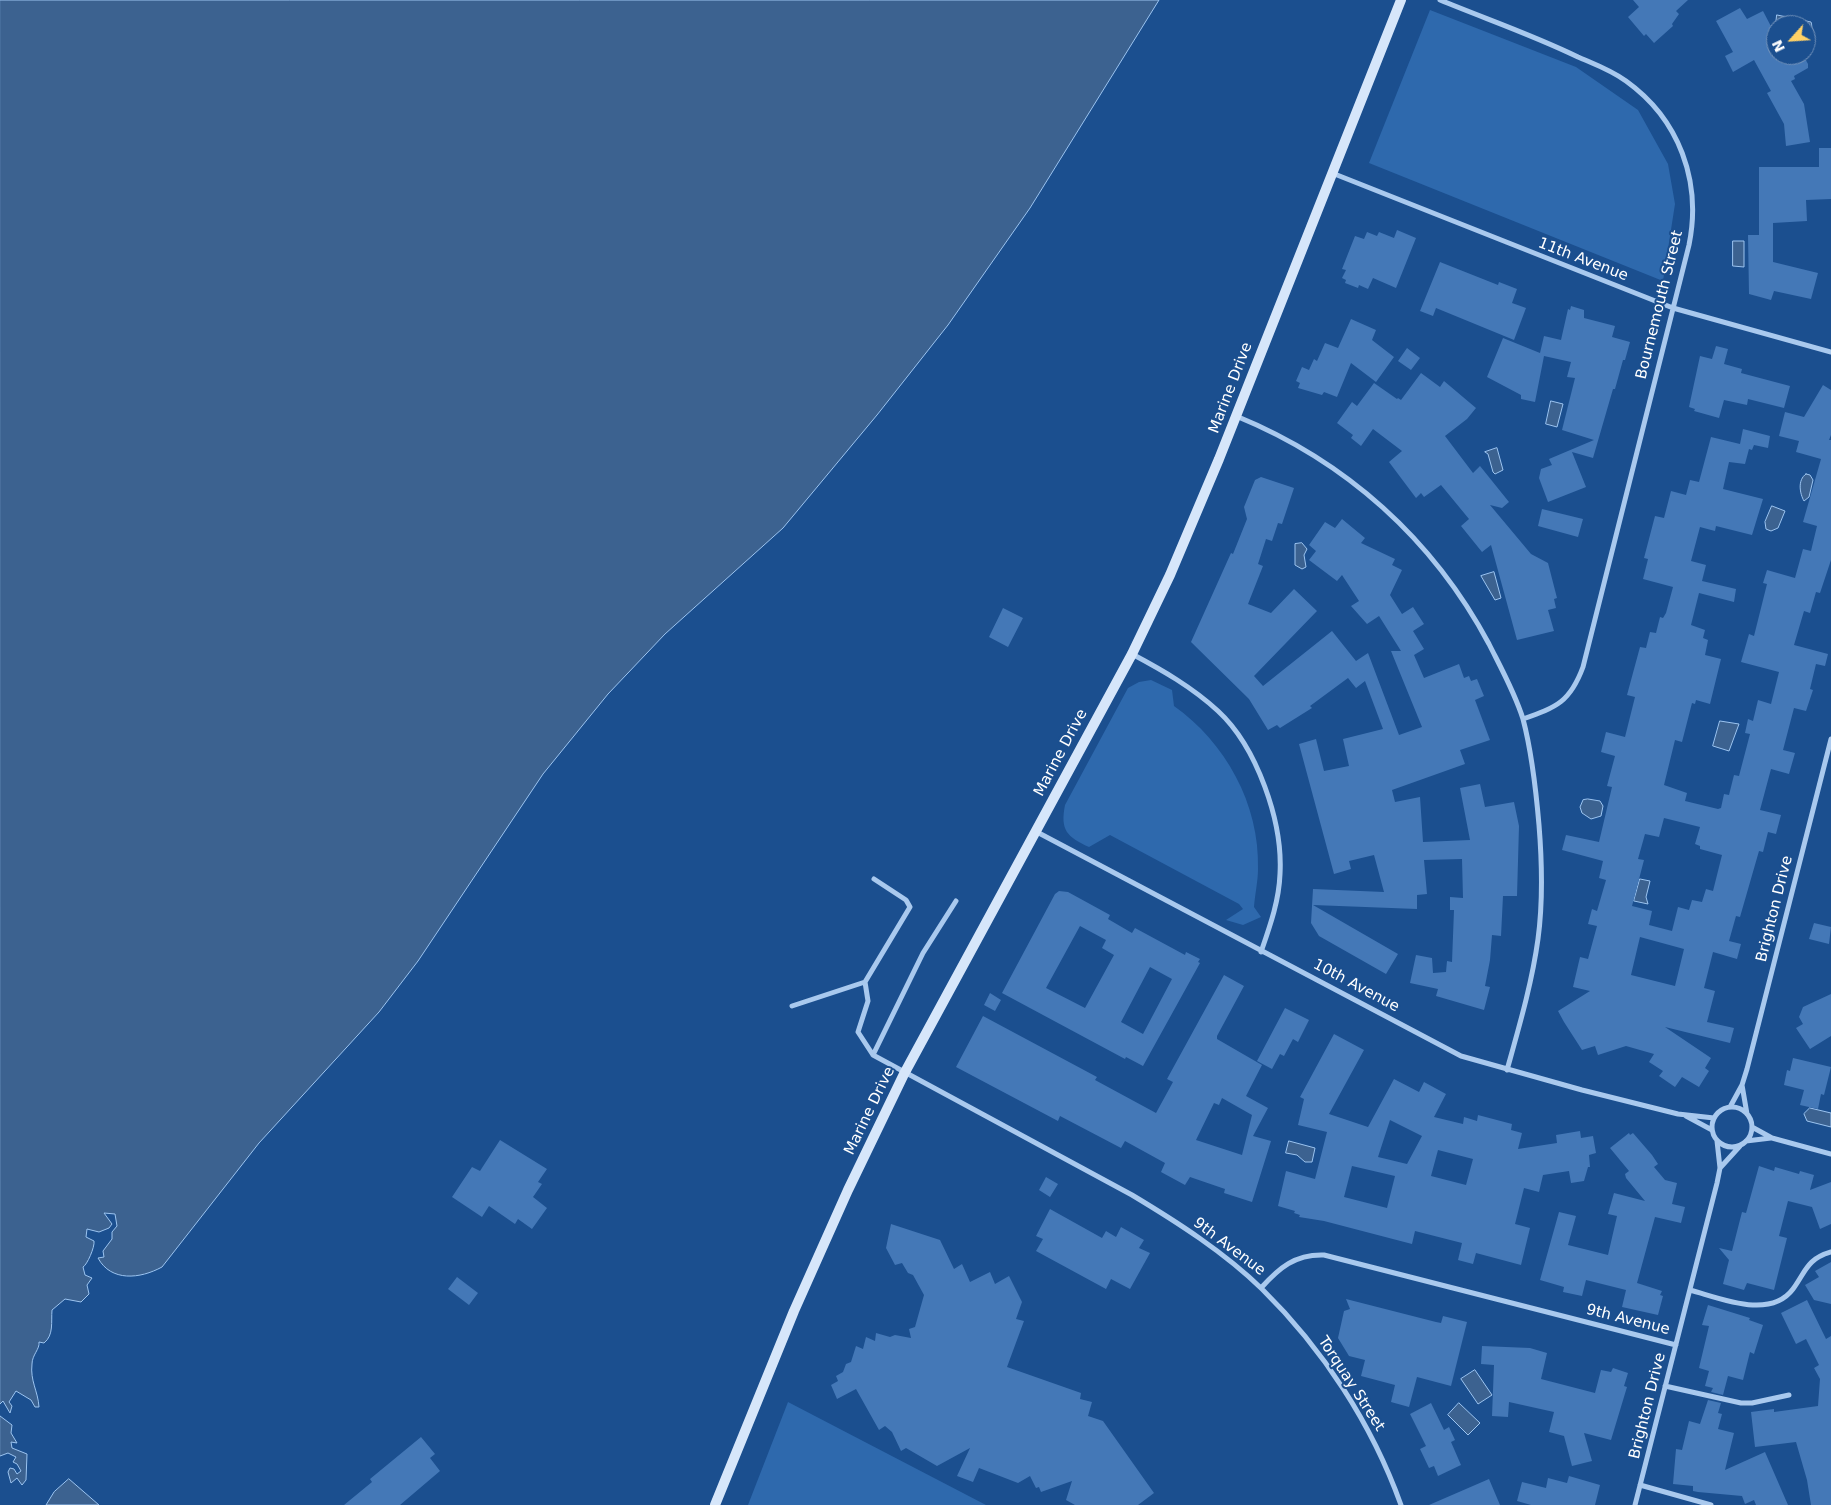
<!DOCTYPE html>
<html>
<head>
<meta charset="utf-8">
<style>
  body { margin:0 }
  #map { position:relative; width:1831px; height:1505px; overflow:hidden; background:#1b4f8f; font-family:"DejaVu Sans",sans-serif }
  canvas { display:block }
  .north { position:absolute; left:1766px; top:15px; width:50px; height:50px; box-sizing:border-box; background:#1b4f8f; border:1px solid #7695bc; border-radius:50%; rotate:244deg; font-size:14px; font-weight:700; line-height:20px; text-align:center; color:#fff }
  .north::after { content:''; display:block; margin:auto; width:18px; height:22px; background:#ffd166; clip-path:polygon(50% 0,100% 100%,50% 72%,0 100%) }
</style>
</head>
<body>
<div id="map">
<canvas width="1831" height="1505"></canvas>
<div class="north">N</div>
</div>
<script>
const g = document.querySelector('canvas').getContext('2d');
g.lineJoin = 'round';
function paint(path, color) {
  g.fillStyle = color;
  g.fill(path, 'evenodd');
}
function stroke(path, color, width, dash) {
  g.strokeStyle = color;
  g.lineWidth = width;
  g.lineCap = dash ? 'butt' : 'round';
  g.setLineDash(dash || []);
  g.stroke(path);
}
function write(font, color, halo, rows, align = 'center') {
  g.font = font + ' "DejaVu Sans",sans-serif';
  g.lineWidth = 4;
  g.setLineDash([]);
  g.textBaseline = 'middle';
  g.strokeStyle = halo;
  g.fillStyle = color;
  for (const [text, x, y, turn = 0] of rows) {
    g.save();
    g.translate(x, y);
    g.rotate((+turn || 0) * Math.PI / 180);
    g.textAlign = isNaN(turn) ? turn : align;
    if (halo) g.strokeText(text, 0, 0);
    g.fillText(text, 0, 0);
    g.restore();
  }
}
const green = new Path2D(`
  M1430,10L1576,67L1638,110L1668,164L1675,204L1663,281L1369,163Z
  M1151,680L1172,690L1174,706C1225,742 1260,804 1258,869C1258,881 1255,894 1254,907L1261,917L1243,925L1226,920L1243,909L1239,904L1110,835L1089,847C1067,837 1060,830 1065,805L1128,688L1139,682Z
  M788,1402L986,1505H748Z`);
const water = new Path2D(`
  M0,0H1159L1030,208L948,325L877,415L783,528L665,634L608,694L543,774L418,961L379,1012L259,1143L162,1267C140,1279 111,1282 98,1258L104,1257L103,1251L112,1239V1232L117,1226L115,1214L104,1213L112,1224L109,1228L99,1232L87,1229L86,1237L94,1241C95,1247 87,1265 83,1267L85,1275L92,1278L87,1285L89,1294L81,1302L65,1299L52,1310C51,1322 54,1335 44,1343L39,1342C40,1349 32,1355 32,1364C30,1381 38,1391 39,1407H35L31,1400L16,1391L9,1402L12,1406L10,1413L3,1401L0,1404Z
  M1777,15L1811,22C1813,27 1811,36 1806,39V25H1776Z
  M1733,241H1744V267L1733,266Z
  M1551,401L1563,404L1557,427L1546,424Z
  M1497,448L1503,470L1495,474L1493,472L1488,454L1485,452Z
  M1806,474L1810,475L1813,480L1809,497L1804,501C1800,494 1797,480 1806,474Z
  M1772,506L1785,511L1778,528L1771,531L1766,529L1765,522Z
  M1302,543L1307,549L1304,555L1306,567L1302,569L1295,565V544Z
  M1494,572L1501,598L1495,600L1481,576Z
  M1720,721L1739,724L1729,751L1713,746Z
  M1588,799L1600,801L1603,806L1601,816L1591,819L1582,813L1580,807L1583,800Z
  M1640,879L1650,881L1646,897L1648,904L1634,901Z
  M1810,1108L1831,1113V1127L1807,1121L1804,1114Z
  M1289,1141L1315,1148L1312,1162H1305L1297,1155L1286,1153Z
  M1475,1370L1492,1395L1478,1404L1461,1379Z
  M1459,1403L1480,1423L1468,1435L1448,1415Z
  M0,1416L12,1425L11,1433L17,1443L11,1442L12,1448L27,1454L26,1480L22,1485L17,1478L11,1483L8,1472L10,1468L14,1469L17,1474L21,1471L17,1464L13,1462L16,1457L8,1453L0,1456Z
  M69,1479L99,1505H46L54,1492Z`);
const building = new Path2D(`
  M1633,0H1688L1676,11L1679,14L1672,24L1673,26L1654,43L1646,34L1644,36L1628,17L1639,7Z
  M1740,8L1747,19L1763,11L1776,36V55H1803L1808,64V68L1794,76L1795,79L1791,81L1804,104L1810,142L1786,146L1784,124L1767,93L1771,91L1754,60L1733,72L1725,56L1733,52L1716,21Z
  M1819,148H1831V199L1806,200L1807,221L1773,223V262L1818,273L1811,299L1774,291L1771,300L1749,294L1748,235H1759V167H1819Z
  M1397,230L1416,238L1396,288L1373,278L1368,289L1359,285L1358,288L1345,283L1346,280L1342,278L1346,270L1342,269L1355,236L1364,239L1367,232L1377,236L1379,232L1394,238Z
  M1440,262L1498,285L1499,282L1517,289L1512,303L1526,308L1514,340L1436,308L1433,316L1420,311Z
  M1571,306L1584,310V318L1615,326L1612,337L1630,342L1625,360H1623L1615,389H1613L1593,458L1572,452L1586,487L1548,502L1539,478L1541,469L1552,465L1549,459L1594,440L1562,430L1575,378L1567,377L1571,362L1544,356L1535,402L1521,399V395L1487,377L1503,338L1540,353L1544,336L1561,340L1568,309L1570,310Z
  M1351,319L1376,330L1372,340L1394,357L1376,382L1351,363L1337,397L1324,392L1322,395L1298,388L1300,383L1296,381L1302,367L1309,370L1314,359L1317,361L1325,343L1338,348Z
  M1716,346L1728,349L1724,364L1742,369L1741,373L1790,386L1784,408L1748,399L1747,405L1724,400L1719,418L1694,411L1695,409L1689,407L1700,356L1712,359Z
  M1407,348L1420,358L1411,370L1398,361Z
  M1421,373L1440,387L1444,381L1476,408L1467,419L1445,436L1473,473L1480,466L1509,502L1502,508L1490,505L1531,554L1548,563L1557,598L1554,599L1556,608L1548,610L1554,631L1517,640L1491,545L1482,552L1461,526L1469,519L1441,485L1424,497L1421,493L1416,498L1389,462L1402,451L1373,429L1361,446L1351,438L1353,435L1337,423L1352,402L1357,406L1374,383L1397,399L1398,398L1401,400Z
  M1823,385L1831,390V435L1829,440H1831V560L1820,593L1816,592L1810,613L1804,611L1794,645L1828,654L1825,666L1816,664L1810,689L1813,690L1806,711L1794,708L1783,750L1795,753L1789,774L1771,769L1760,810L1781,815L1776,834L1768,832L1763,852L1759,851L1740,917L1736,916L1729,941L1741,944L1737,959L1713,952L1704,988L1715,991L1707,1022L1734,1028L1730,1043L1665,1027L1711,1058L1705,1068L1709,1071L1699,1087L1682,1077L1675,1087L1659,1076L1663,1071L1649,1062L1654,1054L1626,1046L1598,1055L1595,1046L1582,1050L1564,1022L1558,1011L1590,991L1573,987L1580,957L1588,959L1597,926L1588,924L1592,909L1597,911L1606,880L1599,878L1603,861L1562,850L1566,835L1599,842L1612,787L1607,786L1615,756L1601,752L1606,732L1625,737L1635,697L1627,695L1640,647L1646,648L1650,632L1656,633L1660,617L1663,618L1666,613L1673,587L1643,579L1648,559L1644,558L1655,516L1664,518L1671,491L1686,495L1690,480L1699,482L1711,437L1740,444L1743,429L1770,436L1768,448L1754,445L1752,450L1749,449L1745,464L1729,462L1723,489L1763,499L1752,535L1716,526L1715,531L1700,527L1691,561L1706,565L1702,581L1736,589L1734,602L1699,593L1691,625L1705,630L1703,638L1708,640L1705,655L1721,659L1710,704L1696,700L1695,704L1692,703L1682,742L1675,740L1664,785L1687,793L1685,801L1718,809L1721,808L1724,794L1729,795L1734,775L1739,776L1750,734L1745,733L1748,719L1753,721L1758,700L1771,704L1779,672L1741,662L1749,634L1754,636L1767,584L1763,583L1767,570L1795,578L1803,549L1811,551L1817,526L1803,522L1821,459L1796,452L1799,441L1779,436L1785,412L1804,417ZM1664,818L1700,827L1695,844L1700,846V849L1722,855L1713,891L1706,889L1702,902L1692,900L1689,910L1678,907L1672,931L1649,925L1652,911L1632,906L1644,860L1638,859L1645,834L1659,837ZM1640,937L1684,949L1675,986L1631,975Z
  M1261,477L1294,488L1282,524L1278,523L1272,541L1266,539L1258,564L1263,566L1248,604L1271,613L1294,589L1317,611L1254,676L1263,686L1332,631L1356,661L1368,653L1399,735L1422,727L1391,651H1401L1379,616L1367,624L1351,606L1359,601L1342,575L1337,581L1309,560L1316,551L1309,545L1325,522L1335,528L1342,519L1365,538L1361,543L1395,559L1392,565L1402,570L1390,595L1402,614L1413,607L1424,624L1413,631L1424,649L1414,655L1424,678L1459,664L1464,678L1469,676L1471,681L1477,679L1484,696L1475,700L1490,740L1460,750L1465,764L1392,790L1395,802L1420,797L1423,842L1470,840L1460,788L1480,784L1485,807L1514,802L1519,826L1517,896H1503L1501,936L1492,935L1490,960L1485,986L1490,987L1484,1010L1436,996L1438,989L1410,983L1416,955L1432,958L1433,973L1446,972L1447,961L1452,962L1454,910H1450V897L1463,898L1462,859L1424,860L1427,894L1417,895V909L1313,905L1398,954L1386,974L1319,936L1311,923L1313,889L1384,892L1374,855L1349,861L1351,869L1334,874L1299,744L1316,739L1324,771L1349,766L1343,739L1383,729L1365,681L1356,688L1348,678L1310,706L1312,708L1280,728L1277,725L1268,730L1249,699L1191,642L1231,553L1233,554L1247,519L1244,507L1255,480Z
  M1542,509L1583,519L1578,537L1538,526Z
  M1003,608L1023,618L1008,647L989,637Z
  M1059,891L1068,892L1110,915L1108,919L1132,933L1135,928L1185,955L1186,952L1200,959L1198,962L1200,963L1143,1066L1126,1057L1125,1059L1002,993L1055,894ZM1080,926L1106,940L1102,948L1114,955L1085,1008L1046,988ZM1150,967L1172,979L1143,1034L1121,1022Z
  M1814,923L1831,927L1829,944L1809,939Z
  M1224,975L1244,986L1217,1036V1039L1262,1065L1246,1096L1268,1108L1253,1136L1271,1141L1252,1202L1224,1193L1225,1189L1190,1177L1185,1185L1161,1172L1165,1163L1125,1141L1121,1148L1060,1116L1058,1121L956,1067L983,1016L1097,1077L1095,1080L1156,1113L1173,1082L1167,1079ZM1222,1098L1252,1115L1242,1155L1196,1140L1214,1103L1219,1105Z
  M990,993L1001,1000L995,1011L984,1005Z
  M1831,994V1036L1810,1049L1796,1028L1803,1024L1799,1017L1803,1007Z
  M1285,1008L1309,1020L1298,1042L1293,1039L1284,1056L1280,1054L1272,1069L1257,1061Z
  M1334,1034L1364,1050L1329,1114L1368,1127L1394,1079L1419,1092L1424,1082L1446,1094L1434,1117L1463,1124L1464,1117L1477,1121L1478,1115L1512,1124L1511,1130L1522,1133L1518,1149L1557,1143L1556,1135L1580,1131L1581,1138L1593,1136L1596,1153L1589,1155L1590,1167H1588L1584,1181L1571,1183L1569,1171L1543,1175L1539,1192L1524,1188L1515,1224L1530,1228L1521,1265L1476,1253L1473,1264L1458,1260L1462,1243L1415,1231L1412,1244L1324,1221L1299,1217L1300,1215L1294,1213L1295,1211L1278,1206L1286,1171L1315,1179L1327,1132L1298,1125L1304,1099L1300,1097ZM1390,1120L1422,1136L1407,1164L1378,1157ZM1438,1150L1473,1159L1466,1185L1431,1176ZM1352,1166L1395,1176L1387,1208L1344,1197Z
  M1793,1058L1831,1067L1824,1095L1821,1094L1818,1109L1800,1105L1804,1090L1784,1085L1787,1070L1790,1071Z
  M1629,1133L1630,1135L1633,1133L1652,1155L1658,1164L1654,1167L1665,1180L1677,1183L1672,1204L1685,1207L1681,1223L1655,1217L1637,1283L1662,1291L1660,1295L1663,1296L1658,1315L1622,1307L1626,1290L1586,1280L1582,1296L1563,1292L1564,1287L1540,1280L1559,1212L1576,1216L1568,1245L1608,1255L1617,1216L1608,1214L1614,1193L1645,1201L1626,1178L1625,1174L1629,1171L1610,1148Z
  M500,1140L547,1169L538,1182L542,1184L533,1197L547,1208L532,1229L518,1219L515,1224L489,1206L482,1217L452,1197L472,1167L480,1171Z
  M1759,1166L1774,1171L1775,1167L1799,1174L1800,1171L1814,1175L1810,1190L1831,1182V1224L1820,1229L1812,1207L1788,1201L1779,1236L1787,1238L1774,1290L1747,1283L1744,1290L1723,1284L1729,1260L1719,1248L1732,1251L1742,1212L1746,1213Z
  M1046,1177L1058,1184L1050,1197L1039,1190Z
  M1050,1209L1102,1238L1106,1231L1116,1237L1121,1227L1144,1240L1139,1248L1150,1253L1130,1289L1111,1279L1106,1289L1036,1251L1043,1239L1036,1236Z
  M891,1224L940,1240L954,1269L962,1264L970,1282L990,1272L995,1284L1009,1276L1022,1302L1016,1319L1024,1321L1007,1367L1081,1393L1080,1399L1092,1402L1088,1416L1103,1421L1154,1493L1138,1505H1075L1066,1500L1072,1481L1041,1492L1039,1487L1036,1488L1030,1476L1018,1483L979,1468L973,1482L957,1476L970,1448L937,1466L906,1448L901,1451L892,1432L885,1426L879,1430L856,1389L837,1399L831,1385L838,1381L836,1376L843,1372L846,1364L851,1362L856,1346L863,1349L866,1337L875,1341L876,1333L890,1337L895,1335L911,1338L909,1329L915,1327L924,1295L913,1275L908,1273L902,1263L895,1265L886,1248Z
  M1831,1262V1304L1814,1300L1805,1285L1819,1277L1815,1271Z
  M457,1277L478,1293L469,1305L448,1289Z
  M1346,1299L1436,1322L1441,1323L1443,1316L1467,1322L1451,1386L1417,1377L1409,1407L1391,1402L1395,1385L1361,1376L1365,1360L1349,1356L1338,1338L1344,1311L1350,1309Z
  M1807,1300L1826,1339L1831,1336V1505H1811L1807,1480L1796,1442L1755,1447L1751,1412L1774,1409V1412L1818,1406L1820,1379L1814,1368L1819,1365L1806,1339L1796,1344L1781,1313Z
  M1708,1305L1750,1318L1749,1320L1763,1325L1754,1354L1750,1352L1743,1380L1728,1376L1723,1395L1711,1392L1713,1388L1705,1386L1709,1371L1699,1368L1709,1326L1702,1325Z
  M1482,1346L1530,1348L1547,1353L1541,1379L1595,1393L1601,1370L1611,1372L1613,1368L1628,1373L1624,1386L1627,1387L1611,1440L1584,1433L1592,1461L1572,1466L1564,1436L1549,1432L1554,1412L1509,1402L1508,1417L1492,1416L1494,1365L1481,1364Z
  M1708,1400L1721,1403L1718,1413L1722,1414L1718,1429L1734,1433L1725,1470L1765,1452L1788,1505H1756L1754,1500L1745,1504L1742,1496L1698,1492L1693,1491V1486L1673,1484L1676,1449L1682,1450L1689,1421L1700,1424Z
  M1431,1403L1444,1430L1449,1427L1455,1440L1451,1442L1461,1465L1438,1476L1434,1466L1429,1468L1420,1449L1426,1446L1410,1414Z
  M421,1437L435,1454L430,1458L440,1471L400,1505H344L372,1482L370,1479Z
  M1569,1476L1600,1485L1595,1505H1531L1517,1501L1522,1482L1546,1488L1548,1478L1567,1483Z
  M1489,1479L1500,1505H1429Z`);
const minor = new Path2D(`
  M1440,0C1486,19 1533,35 1578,57C1594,64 1611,70 1626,81C1679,119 1702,181 1689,245L1583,667C1570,702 1557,707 1523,719
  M1332,173L1673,308L1831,352
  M1236,416C1346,461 1433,539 1489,644C1501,668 1515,693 1523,719C1532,753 1536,790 1539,825C1542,862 1543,902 1538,939C1532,983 1519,1027 1507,1070
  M1132,654C1162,670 1192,687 1218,711C1257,747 1283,822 1280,874C1279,901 1270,926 1261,952
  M1035,831L1461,1056L1582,1090L1678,1114L1714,1118
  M956,901L923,953L873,1055L1132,1195C1177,1222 1224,1252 1262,1289C1323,1349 1372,1424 1401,1505
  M865,982L868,1001L858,1032L873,1055
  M792,1006L865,982L910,907L906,900L874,879
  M1742,1085L1747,1114
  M1712 1127a20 20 0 1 1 40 0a20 20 0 1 1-40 0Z
  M1730,1107L1742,1085L1747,1069L1831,739
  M1686,1116L1712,1130
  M1752,1127L1772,1138L1831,1154
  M1746,1141L1771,1138
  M1720,1168L1740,1146
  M1261,1288C1279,1268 1295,1254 1324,1255L1676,1345
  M1690,1290C1720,1298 1770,1320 1793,1289C1806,1271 1807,1259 1831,1252
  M1665,1386L1741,1403H1752L1789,1395
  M1640,1485L1711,1505
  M1635,1505L1717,1183L1720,1168L1717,1141`);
const secondary = new Path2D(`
  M715,1505L794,1311L848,1190L904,1074L1132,654L1170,575L1219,459L1401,0`);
const streetNames = [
  ["11th Avenue",1583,260,21],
  ["Bournemouth Street",1660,305,-76],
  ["Marine Drive",1231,388,-69],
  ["Marine Drive",1061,753,-62],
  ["Brighton Drive",1775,909,-76],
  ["10th Avenue",1356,986,28],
  ["Marine Drive",870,1111,-64],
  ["9th Avenue",1229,1247,37],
  ["9th Avenue",1628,1320,14],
  ["Torquay Street",1351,1384,57],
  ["Brighton Drive",1648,1406,-76]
];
paint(green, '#2e69ad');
paint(water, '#3c6290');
stroke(water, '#9cc4f0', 1);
paint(building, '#4478b7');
stroke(minor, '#a9c9ee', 5);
stroke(secondary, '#d6e6fa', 10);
write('15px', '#fff', '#1b4f8f', streetNames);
</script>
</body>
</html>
